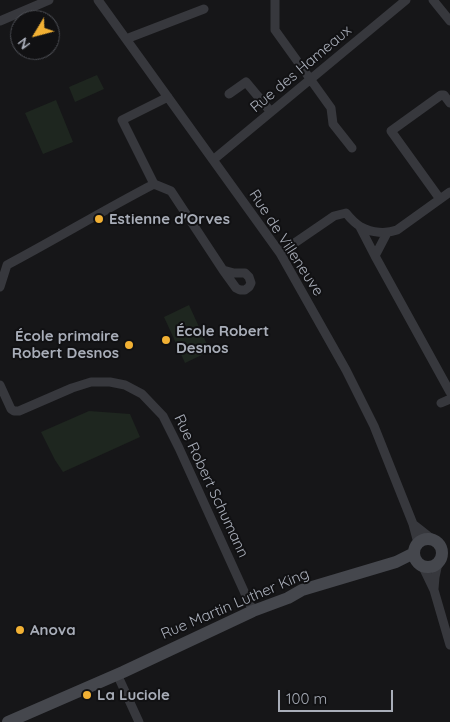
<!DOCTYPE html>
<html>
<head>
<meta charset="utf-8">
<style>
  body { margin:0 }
  #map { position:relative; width:450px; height:722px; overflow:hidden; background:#161618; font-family:Quicksand,sans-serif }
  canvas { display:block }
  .north { position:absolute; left:10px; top:10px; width:50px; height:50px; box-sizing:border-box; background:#111113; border:1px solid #4d4f55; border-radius:50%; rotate:233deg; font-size:14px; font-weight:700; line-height:20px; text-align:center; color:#a8adb8 }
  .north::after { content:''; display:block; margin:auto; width:18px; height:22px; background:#f2b134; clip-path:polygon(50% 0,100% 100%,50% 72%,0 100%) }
  .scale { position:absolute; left:278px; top:690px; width:115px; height:22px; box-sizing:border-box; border:2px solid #a8adb8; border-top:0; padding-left:6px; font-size:15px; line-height:18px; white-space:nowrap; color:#a8adb8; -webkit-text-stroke:4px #111113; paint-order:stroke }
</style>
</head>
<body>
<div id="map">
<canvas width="450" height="722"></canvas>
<div class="north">N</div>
<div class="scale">100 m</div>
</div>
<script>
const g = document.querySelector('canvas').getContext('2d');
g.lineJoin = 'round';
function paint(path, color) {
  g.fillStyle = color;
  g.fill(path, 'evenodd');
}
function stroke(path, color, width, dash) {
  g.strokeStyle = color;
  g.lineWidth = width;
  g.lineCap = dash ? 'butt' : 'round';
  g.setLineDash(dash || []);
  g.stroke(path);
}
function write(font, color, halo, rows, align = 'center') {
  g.font = font + ' Quicksand,sans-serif';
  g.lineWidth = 4;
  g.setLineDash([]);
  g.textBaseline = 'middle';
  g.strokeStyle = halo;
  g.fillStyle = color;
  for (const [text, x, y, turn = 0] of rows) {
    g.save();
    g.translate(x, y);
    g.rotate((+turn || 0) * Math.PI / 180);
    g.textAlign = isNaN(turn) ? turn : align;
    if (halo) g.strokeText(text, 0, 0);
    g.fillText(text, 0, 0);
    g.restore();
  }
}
const green = new Path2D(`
  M97,75L104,89L75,102L69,87Z
  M56,100L73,142L43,154L25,113Z
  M189,305L210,351L185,363L164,317Z
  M89,411L130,414L140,437L63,472L55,460L41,432Z`);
const street = new Path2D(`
  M98,0L280,253L346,370L374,426L413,524L418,543
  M275,0V30L331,108L333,124L352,148
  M433,0L450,21
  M0,21L49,0
  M126,39L204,9
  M229,94L246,82L271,112
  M168,97L122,120L154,184L171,191L223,270L236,288L240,290H245L249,287L251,283L249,277L245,273H234L223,270
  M213,160L406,0
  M440,199L391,131L441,95H444L450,103
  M360,227L375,256L450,392
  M280,253L334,216L346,213C350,218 356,224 361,227C372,233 386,234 397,230L450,192
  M375,256L387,233
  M0,287L7,265C56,239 104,210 154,184
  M0,385L11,409L14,411H19L72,388L91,382H110L125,385L142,394L163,416L179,448L253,611
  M441,403L450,399
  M413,524L432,539
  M423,567L434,590L450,645
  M434,589L435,577L438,563
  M117,674L139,722`);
const secondary = new Path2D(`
  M414 553a14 14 0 1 1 28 0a14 14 0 1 1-28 0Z
  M8,722L123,672L253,611L288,598L302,590L396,562L414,553`);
const markers = [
  [99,219,5,"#f2b134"],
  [166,340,5,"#f2b134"],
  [129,345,5,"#f2b134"],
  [20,630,5,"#f2b134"],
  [87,695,5,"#f2b134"]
];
const streetNames = [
  ["Rue des Hameaux",301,69,-40],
  ["Rue de Villeneuve",286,243,57],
  ["Rue Robert Schumann",211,486,65],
  ["Rue Martin Luther King",235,604,-23]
];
const poiNames = [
  ["Estienne d'Orves",109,219],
  ["École Robert",176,331],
  ["Desnos",176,348],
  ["École primaire",119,336,"right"],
  ["Robert Desnos",119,353,"right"],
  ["Anova",30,630],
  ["La Luciole",97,695]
];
paint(green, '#1e261f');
stroke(street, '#37383d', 9);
stroke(secondary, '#45474d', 12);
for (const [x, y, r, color] of markers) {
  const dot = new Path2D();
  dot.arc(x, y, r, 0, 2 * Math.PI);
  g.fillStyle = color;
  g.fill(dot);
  stroke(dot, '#111113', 2);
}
write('15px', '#a8adb8', '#111113', streetNames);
write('bold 15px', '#a8adb8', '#111113', poiNames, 'left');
</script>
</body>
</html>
